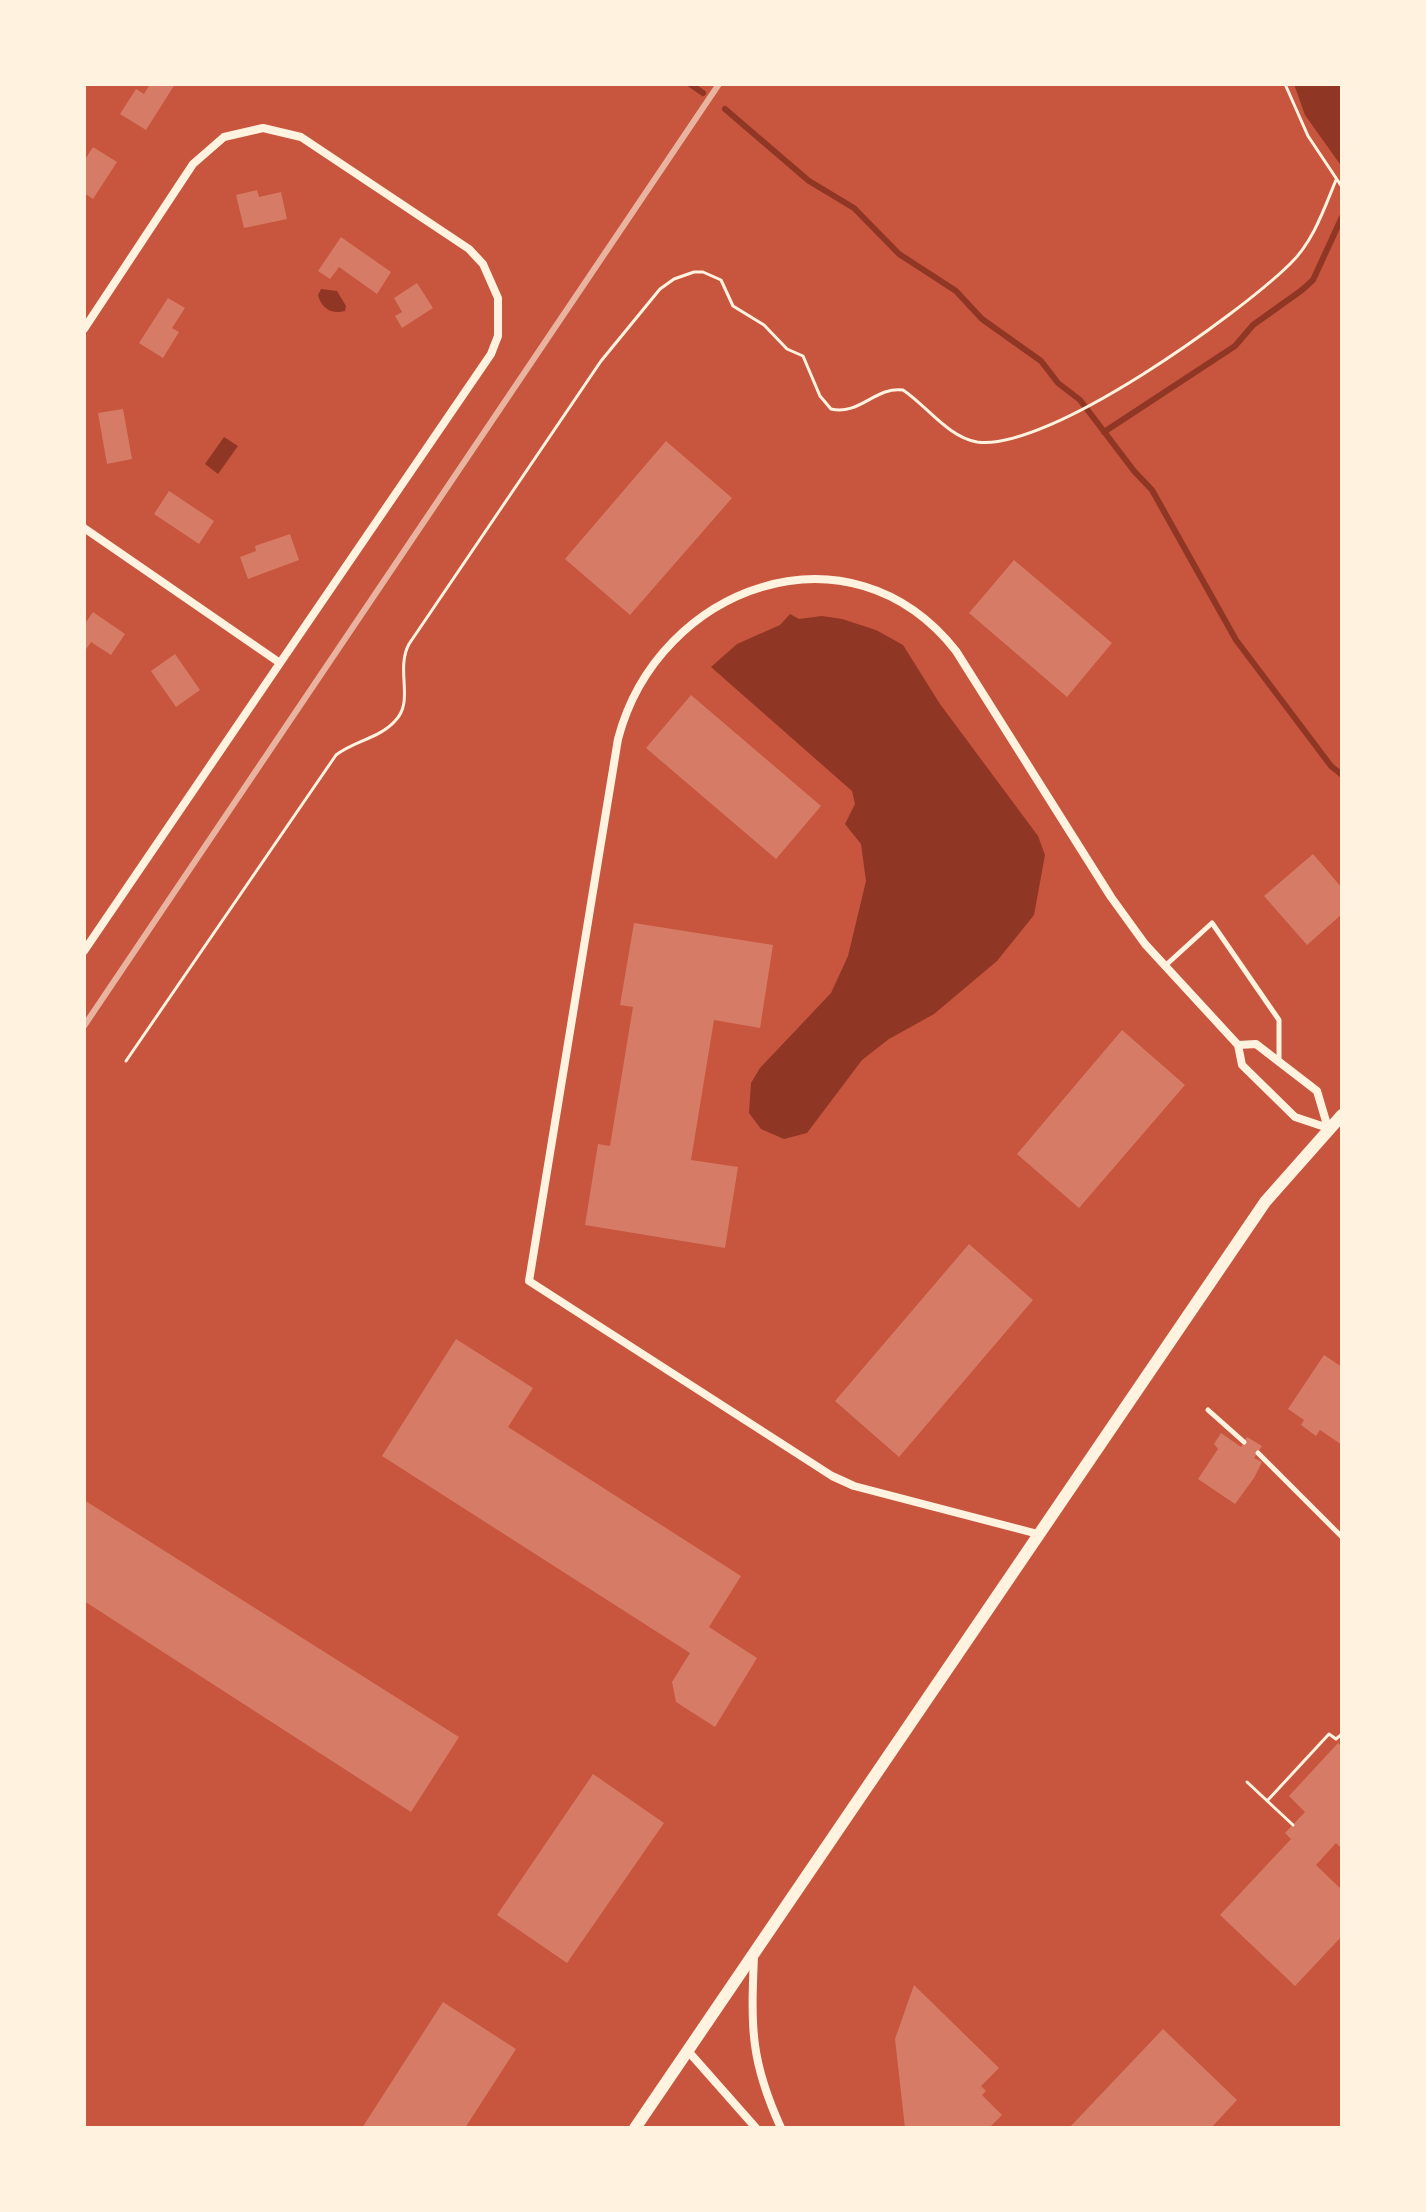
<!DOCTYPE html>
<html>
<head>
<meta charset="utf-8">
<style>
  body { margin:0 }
  #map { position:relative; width:1426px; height:2212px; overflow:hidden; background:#c8553d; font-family:"Exo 2",sans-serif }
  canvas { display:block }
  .frame { position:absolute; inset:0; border:86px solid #fff3e0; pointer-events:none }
</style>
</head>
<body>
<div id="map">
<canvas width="1426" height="2212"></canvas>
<div class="frame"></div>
</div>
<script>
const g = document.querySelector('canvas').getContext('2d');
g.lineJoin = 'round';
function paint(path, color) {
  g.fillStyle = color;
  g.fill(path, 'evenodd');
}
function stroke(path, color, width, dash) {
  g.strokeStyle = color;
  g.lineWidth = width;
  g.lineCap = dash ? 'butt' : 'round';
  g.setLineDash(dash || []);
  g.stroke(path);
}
const water = new Path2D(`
  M1294,84H1342V167L1305,115Z
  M321,289L337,291L346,306L345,311C332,315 321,308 318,295Z
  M224,437L238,446L218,474L205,464Z
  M790,614L799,619L822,616L842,619L876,630L903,645L940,704L1038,836L1045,855L1034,915L997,961L934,1014L889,1039L862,1060L807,1133L784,1139L761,1129L749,1113L751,1083L760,1068L831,993L848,956L866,881L861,844L845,824L855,804L852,791L711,667L737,644L780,625Z`);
const stream = new Path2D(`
  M690,84L703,93
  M725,109L809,181L854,208L899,254L956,291L982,319L1041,361L1058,383L1080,400L1134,471L1152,490L1236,640L1331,766L1342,775
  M1104,432L1235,346L1253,325L1302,290L1313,280L1342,217`);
const building = new Path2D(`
  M150,84H175L146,130L120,114L136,89L144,94Z
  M93,147L117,162L93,199L84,193V161Z
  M257,190L259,197L281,192L287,219L244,228L236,195Z
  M341,237L391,272L377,294L339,267L330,279L318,271Z
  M417,283L433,308L402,328L395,316L402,312L394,298Z
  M168,298L185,308L172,328L179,332L163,358L139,343Z
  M123,409L132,459L107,464L98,413Z
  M666,441L732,498L630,615L565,559Z
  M169,491L214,521L199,544L154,514Z
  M290,534L299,560L248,579L240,557L256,551L255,546Z
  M1014,560L1112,643L1067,697L969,613Z
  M93,612L125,634L111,655L91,642L84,652V625Z
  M175,654L200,690L176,707L151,671Z
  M691,695L821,806L776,859L646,748Z
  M1313,854L1342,888V914L1307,945L1264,896Z
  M634,923L773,945L760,1028L714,1020L691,1160L738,1167L725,1248L585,1225L598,1144L610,1146L633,1007L620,1005Z
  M1122,1030L1185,1085L1079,1208L1017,1154Z
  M969,1244L1033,1300L899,1457L835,1401Z
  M456,1339L533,1388L508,1427L741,1576L709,1627L757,1658L715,1727L676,1702L672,1682L690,1653L382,1456Z
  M1324,1355L1342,1367V1445L1320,1430L1316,1436L1301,1425L1304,1420L1288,1409Z
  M1221,1433L1241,1447L1247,1437L1262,1446L1254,1458L1262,1462L1254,1478L1235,1504L1198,1479L1218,1449L1214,1444Z
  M84,1500L459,1737L411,1812L84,1601Z
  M1338,1743L1342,1747V1849L1336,1843L1316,1865L1342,1890V1936L1295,1986L1220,1915L1291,1839L1285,1833L1305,1812L1289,1796Z
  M593,1774L664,1823L567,1963L497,1915Z
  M914,1985L999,2068L981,2086L986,2091L982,2095L1002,2115L989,2128H905L895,2039Z
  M443,2002L516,2049L465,2128H362Z
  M1163,2029L1237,2100L1211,2128H1069Z`);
const path = new Path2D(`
  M1285,84L1308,136L1342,187
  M126,1061L336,755C354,741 380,738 395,721C415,701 395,670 409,644L601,361L660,289L674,279L694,272H703L721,280L733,306L764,325L787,349L803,356L820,396L831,409C859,416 876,386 903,390C927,406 948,437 977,442C1048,452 1239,314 1290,264C1313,242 1324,209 1336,180
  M1247,1782L1293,1825
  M1267,1801L1329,1734L1336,1739L1342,1734`);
const service = new Path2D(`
  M1166,965L1212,923L1279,1020V1061
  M1208,1410L1244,1442
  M1258,1453L1342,1537`);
const minor = new Path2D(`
  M84,329L193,164L224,137L263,128L301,137L469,249L483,264L498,298V336L491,354L280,663L84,528
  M84,951L280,663
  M1238,1045L1256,1044L1317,1091L1328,1128
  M1038,1534L854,1486L832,1476L529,1281L618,739C658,586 850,516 956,651L1111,897L1145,944L1238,1045L1242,1065L1295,1117L1328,1128
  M754,1955C751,2028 750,2060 781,2128
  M688,2051L756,2128`);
const tertiary = new Path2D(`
  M635,2128L1265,1202L1342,1115`);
const rail = new Path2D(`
  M84,1026L719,84`);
paint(water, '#8f3625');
stroke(stream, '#8f3625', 6);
paint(building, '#d67c66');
stroke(path, '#fff3e0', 3);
stroke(service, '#fff3e0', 5);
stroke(minor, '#fff3e0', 8);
stroke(tertiary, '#fff3e0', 12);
stroke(rail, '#e9b49f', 6);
</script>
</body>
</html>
